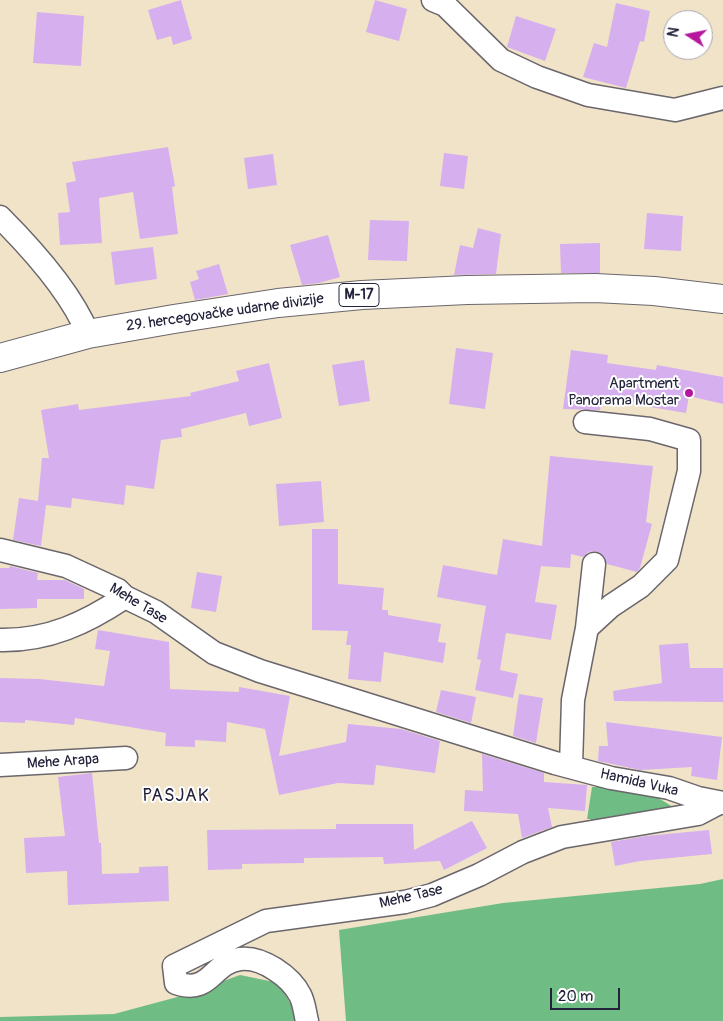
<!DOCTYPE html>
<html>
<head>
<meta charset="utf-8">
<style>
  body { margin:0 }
  #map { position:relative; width:723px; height:1021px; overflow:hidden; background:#f1e3c8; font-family:Pangolin,sans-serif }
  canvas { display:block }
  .north { position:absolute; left:663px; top:10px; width:50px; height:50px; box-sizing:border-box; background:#fff; border:1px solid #a7a7b1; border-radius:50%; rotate:281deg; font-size:14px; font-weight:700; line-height:20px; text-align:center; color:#22223b }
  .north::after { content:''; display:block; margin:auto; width:18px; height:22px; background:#b5179e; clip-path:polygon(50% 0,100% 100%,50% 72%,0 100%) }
  .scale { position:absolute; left:550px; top:988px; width:70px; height:22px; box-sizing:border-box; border:2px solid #22223b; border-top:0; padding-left:6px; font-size:15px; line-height:18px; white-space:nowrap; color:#22223b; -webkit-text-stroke:4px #fff; paint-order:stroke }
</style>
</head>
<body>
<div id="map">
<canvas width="723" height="1021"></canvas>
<div class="north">N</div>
<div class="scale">20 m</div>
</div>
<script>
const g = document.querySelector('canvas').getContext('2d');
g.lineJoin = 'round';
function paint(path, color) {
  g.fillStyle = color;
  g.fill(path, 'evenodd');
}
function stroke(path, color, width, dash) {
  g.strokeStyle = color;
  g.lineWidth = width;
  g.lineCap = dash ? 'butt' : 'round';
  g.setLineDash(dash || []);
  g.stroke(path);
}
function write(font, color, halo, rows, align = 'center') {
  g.font = font + ' Pangolin,sans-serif';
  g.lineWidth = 4;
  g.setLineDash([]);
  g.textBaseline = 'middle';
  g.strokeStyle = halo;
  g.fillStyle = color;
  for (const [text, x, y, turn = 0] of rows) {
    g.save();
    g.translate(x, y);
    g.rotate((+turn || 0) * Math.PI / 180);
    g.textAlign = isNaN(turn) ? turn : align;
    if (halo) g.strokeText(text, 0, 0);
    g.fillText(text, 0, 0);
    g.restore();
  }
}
const forest = new Path2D(`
  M592,787C625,787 649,789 677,810L590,823L591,819H587Z
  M723,879V1021H346L339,930L503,903L700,884Z
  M240,975L279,983L295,1012L294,1021H0V1017L114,1014L185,995Z`);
const building = new Path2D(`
  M181,0L192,39L173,45L171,36L157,40L148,10Z
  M375,0L407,9L399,41L366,32Z
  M616,3L650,11L644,42L640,41L626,88L583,77L594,43L607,47Z
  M37,12L84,16L81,66L33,63Z
  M516,16L556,29L545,61L507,47Z
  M168,147L175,186L172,187L178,234L140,239L133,192L99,198L102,243L60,245L58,213L70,212L66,183L76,181L72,162Z
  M444,153L468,156L464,189L440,186Z
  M273,154L277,185L248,189L244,158Z
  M647,213L683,216L681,251L644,249Z
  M370,220L409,221L407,261L368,260Z
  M478,228L501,234L496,274L454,275L460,245L473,248Z
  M328,235L340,277L319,283L302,285L290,245Z
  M600,243V273H561L560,244Z
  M153,247L157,279L115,285L111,252Z
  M219,264L228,294L195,300L190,282L199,279L196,271Z
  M456,348L493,353L485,409L449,404Z
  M571,350L608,355L607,363L656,370L657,365L723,377V404L689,396L686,413L650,407V404L602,397L600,410L563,409Z
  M364,360L370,401L339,406L332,365Z
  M269,363L282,418L249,426L246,413L181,429L182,437L161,440L154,489L126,485L124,505L72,498L71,508L46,505L41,546L13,540L19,498L38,501L42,458H49L41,410L78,404L79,410L191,396L190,393L239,381L236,371Z
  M550,456L653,466L646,522L652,524L640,568L637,572L607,564L602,554L595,551L588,552L583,557L571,554L570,568L541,566L535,602L557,605L551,640L506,633L500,670L518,674L513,698L475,690L481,660L477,659L486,606L437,597L443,565L497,575L503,539L542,546Z
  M321,481L324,522L279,526L276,484Z
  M312,529H338V584L384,588L382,610H388V615L441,624L438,642L446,643L443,663L384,652L381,682L348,679L351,645H346L348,631L312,630Z
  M10,566L38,573L37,580H65L84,589V599H37V608L0,609V568H9Z
  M197,572L222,576L216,612L191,608Z
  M98,630L169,642L170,689L239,692V687L290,696L279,756L346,742L348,724L401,729L440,741L435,773L376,765L374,785L338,783L279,795L265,729L227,722L226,742L195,740V747L165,746L166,733L75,718L74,725L25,720V723L0,722V678L39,679L104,686L110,651L95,649Z
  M688,643L690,668H723V702L614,701L613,691L662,683L659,645Z
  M441,690L476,697L471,723L436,712Z
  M519,694L543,698L536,743L513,736Z
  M606,722L722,737L717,780L691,776L692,767L640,770L598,761L599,746H608Z
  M482,754L544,773V782L587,785L585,811L548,808L552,827L522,838L518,814L464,811L465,790L483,791Z
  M92,773L99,843H101L102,874L139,873V867L168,866L169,901L68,905L67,871L26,873L24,838L65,836L58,777Z
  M472,821L487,848L444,870L440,861L384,864L383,857L304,858V863L242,864V869L208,870L207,830L336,829V824H413L414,850Z
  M709,830L712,854L640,861L615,866L611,842L646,836Z`);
const street = new Path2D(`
  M433,0L445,5L501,60L537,77L588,95L675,110L723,98
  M0,217C31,248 72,294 88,334
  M0,550L66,566L118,590L125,597L156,612L214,653L260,671L555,763L611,778L669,788L698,798L723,803
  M587,628L594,564
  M0,640C48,641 86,623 125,597
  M0,765L126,758
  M571,766L573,700L587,628L611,606L641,586L667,560L689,471V440L650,429L585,422
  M307,1021C305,1013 304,1002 300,995C291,977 262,956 240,959C211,963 211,995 176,983L174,966L266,921L405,902L432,895L479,875L523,852L562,837L698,814L719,803`);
const primary = new Path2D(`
  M0,358L88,334L174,319L278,303L362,295L467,290L595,288L654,291L723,299`);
const markers = [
  [689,393,5,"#b5179e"]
];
const shields = [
  [359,295,40]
];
const shieldNames = [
  ["M-17",359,295]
];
const streetNames = [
  ["29. hercegovačke udarne divizije",225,313,-8],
  ["Mehe Tase",138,604,31],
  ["Mehe Arapa",63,762,-4],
  ["Hamida Vuka",639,783,13],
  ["Mehe Tase",411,897,-13]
];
const poiNames = [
  ["Apartment",679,384],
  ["Panorama Mostar",679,401]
];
const quarterNames = [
  ["PASJAK",176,796]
];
paint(forest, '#6fbc84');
paint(building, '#d6afef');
stroke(street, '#6a666c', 25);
stroke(primary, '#6a666c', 30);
stroke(street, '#fff', 22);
stroke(primary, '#fff', 28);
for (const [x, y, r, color] of markers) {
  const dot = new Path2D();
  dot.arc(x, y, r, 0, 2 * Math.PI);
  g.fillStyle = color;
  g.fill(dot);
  stroke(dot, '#fff', 2);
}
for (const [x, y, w] of shields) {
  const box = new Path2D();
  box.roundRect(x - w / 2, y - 11.5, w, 23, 4);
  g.fillStyle = '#fff';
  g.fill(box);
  stroke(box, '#22223b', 1);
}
write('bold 14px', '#22223b', null, shieldNames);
write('15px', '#22223b', '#fff', streetNames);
write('15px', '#22223b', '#fff', poiNames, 'right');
g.letterSpacing = '1px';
write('18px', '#22223b', '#fff', quarterNames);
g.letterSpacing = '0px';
</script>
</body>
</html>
